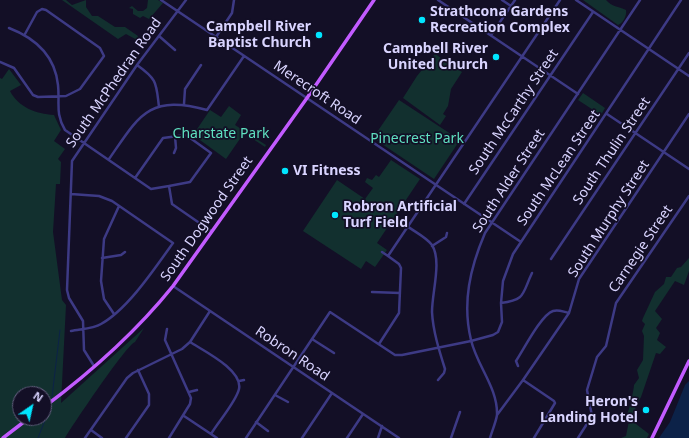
<!DOCTYPE html>
<html>
<head>
<meta charset="utf-8">
<style>
  body { margin:0 }
  #map { position:relative; width:689px; height:438px; overflow:hidden; background:#130f26; font-family:"Noto Sans",sans-serif }
  canvas { display:block }
  .north { position:absolute; left:12px; top:386px; width:40px; height:40px; box-sizing:border-box; background:#130f26; border:1px solid #625e7d; border-radius:50%; rotate:34deg; font-size:11px; font-weight:700; line-height:16px; text-align:center; color:#d9d4ff }
  .north::after { content:''; display:block; margin:auto; width:14px; height:18px; background:#00e5ff; clip-path:polygon(50% 0,100% 100%,50% 72%,0 100%) }
</style>
</head>
<body>
<div id="map">
<canvas width="689" height="438"></canvas>
<div class="north">N</div>
</div>
<script>
const g = document.querySelector('canvas').getContext('2d');
g.lineJoin = 'round';
function paint(path, color) {
  g.fillStyle = color;
  g.fill(path, 'evenodd');
}
function stroke(path, color, width, dash) {
  g.strokeStyle = color;
  g.lineWidth = width;
  g.lineCap = dash ? 'butt' : 'round';
  g.setLineDash(dash || []);
  g.stroke(path);
}
function write(font, color, halo, rows, align = 'center') {
  g.font = font + ' "Noto Sans",sans-serif';
  g.lineWidth = 3.5;
  g.setLineDash([]);
  g.textBaseline = 'middle';
  g.strokeStyle = halo;
  g.fillStyle = color;
  for (const [text, x, y, turn = 0] of rows) {
    g.save();
    g.translate(x, y);
    g.rotate((+turn || 0) * Math.PI / 180);
    g.textAlign = isNaN(turn) ? turn : align;
    if (halo) g.strokeText(text, 0, 0);
    g.fillText(text, 0, 0);
    g.restore();
  }
}
const green = new Path2D(`
  M62,0H66L72,5L86,0V7L92,16H98L115,27H125L138,36L137,40L126,34L118,39Z
  M148,0H158L163,3L149,19L143,16L140,18L133,14V9L129,8L132,6L138,11H143L147,8Z
  M583,0H606C612,7 618,6 626,10C627,16 623,23 618,25Z
  M435,54L462,72L451,89L448,106L443,114L446,116L440,125L403,98L417,76Z
  M9,69L21,85L10,91C18,107 36,114 54,115L61,130L54,141L65,149L58,159L61,162L60,184H56L53,232L62,300L66,305L61,403L144,328L135,342C127,344 72,426 65,438H0V78L2,79ZM20,394H44V418H20Z
  M583,93L605,108L601,115L578,100Z
  M399,100L460,140L434,179L373,138Z
  M229,106L241,115L235,125L266,145L265,147L244,133L226,159L193,135L210,110L221,117Z
  M391,160L420,179L377,243L387,250L375,267L366,261L361,269L303,231L337,180L365,199L373,188L365,182L367,178L372,180L376,175L379,177Z
  M689,258V271L684,285L675,281L655,311L662,319L656,328L660,333L657,340L666,347L660,354L656,353L641,397L635,407L637,413L636,424L649,434L647,438H621L626,436L629,421L626,416C629,413 634,389 634,385L639,378L637,370L643,360L644,336L642,331L645,324L642,321L643,318L655,292L664,284L666,277H671L677,268L681,267Z`);
const water = new Path2D(`
  M689,381V438H659L670,422L685,385Z`);
const stream = new Path2D(`
  M52,397L60,330
  M38,438L49,410`);
const minor = new Path2D(`
  M161,0L521,242
  M438,0L578,94
  M502,0L511,6
  M576,0L689,76
  M9,28C35,38 55,56 58,85C60,103 55,113 65,130L151,189L169,186L172,204L211,231
  M491,35L515,0
  M159,36L175,50
  M216,37L232,13L234,0
  M0,62L14,68L33,95L38,97L66,96L80,89L104,56L100,48L46,10L42,9L37,12L25,34
  M137,65C158,80 156,83 159,107
  M184,104L185,89L201,65
  M607,114L689,169
  M174,153L176,148L175,136
  M109,159C139,116 148,94 207,110L244,56
  M135,178L163,138L186,135L211,153L190,182L169,186
  M464,204L593,12
  M407,226C415,232 426,237 432,245C442,261 432,292 432,312C433,331 439,350 445,369L444,373L438,380
  M432,246L446,237L447,233
  M382,252L388,256
  M102,258L121,255L125,252
  M551,259L689,53
  M173,286L399,438
  M372,292L400,293
  M501,303C526,300 522,294 532,273
  M114,314L104,299L101,281L104,239L119,206
  M167,329L165,340L191,398L190,404L169,438
  M71,331C80,329 93,329 101,324C128,309 155,268 173,243L112,201L99,196L71,194
  M312,339L334,353
  M190,342C204,351 243,370 239,389C236,402 218,422 211,434
  M379,344L399,313L401,268L399,264L388,256L560,0
  M94,366L84,350L83,321L69,298L67,290L72,161L137,65L186,0
  M518,366L516,361C524,349 541,315 553,311C559,309 563,312 569,313
  M523,380L554,401L555,403L534,438
  M239,381L244,380
  M189,392L197,390
  M275,395L288,402
  M497,415L523,380L569,313L579,279L689,114
  M184,416L217,438
  M256,422L268,431
  M91,430L102,438
  M85,438L127,378L133,373L182,349L190,342L210,311
  M126,438L149,405V394L138,370
  M246,438L330,312L395,355H402L471,341L493,335L498,332L502,322L501,303L503,281L513,254L681,0
  M302,438L332,393
  M347,438L363,414
  M378,438L382,426
  M451,438L460,412
  M490,438C492,431 496,422 497,415C498,388 477,366 471,340C462,303 470,268 485,233L640,0
  M578,438L592,416L587,390L597,357L606,346L616,303L689,196`);
const major = new Path2D(`
  M44,407C91,372 136,332 173,286L307,98L374,0
  M3,438L29,418
  M652,438L689,361`);
const markers = [
  [422,20,4,"#00e5ff"],
  [319,35,4,"#00e5ff"],
  [496,57,4,"#00e5ff"],
  [285,171,4,"#00e5ff"],
  [335,215,4,"#00e5ff"],
  [646,410,4,"#00e5ff"]
];
const poiNames = [
  ["Strathcona Gardens",430,12],
  ["Recreation Complex",430,28],
  ["Campbell River",311,27,"right"],
  ["Baptist Church",311,43,"right"],
  ["Campbell River",488,49,"right"],
  ["United Church",488,65,"right"],
  ["VI Fitness",293,171],
  ["Robron Artificial",343,207],
  ["Turf Field",343,223],
  ["Heron's",638,402,"right"],
  ["Landing Hotel",638,418,"right"]
];
const streetNames = [
  ["South McPhedran Road",114,83,-55],
  ["Merecroft Road",317,93,34],
  ["South McCarthy Street",514,112,-56],
  ["South Thulin Street",612,151,-56],
  ["South McLean Street",559,168,-56],
  ["South Alder Street",509,181,-57],
  ["South Dogwood Street",207,219,-55],
  ["South Murphy Street",609,219,-57],
  ["Carnegie Street",641,249,-56],
  ["Robron Road",292,354,34]
];
const parkNames = [
  ["Charstate Park",221,134],
  ["Pinecrest Park",417,139]
];
paint(green, '#12302f');
paint(water, '#0c2248');
stroke(stream, '#0c2248', 1);
stroke(minor, '#3d3a85', 2.5);
stroke(major, '#c25bff', 3.5);
for (const [x, y, r, color] of markers) {
  const dot = new Path2D();
  dot.arc(x, y, r, 0, 2 * Math.PI);
  g.fillStyle = color;
  g.fill(dot);
  stroke(dot, '#130f26', 1.5);
}
write('bold 14px', '#d9d4ff', '#130f26', poiNames, 'left');
write('14px', '#d9d4ff', '#130f26', streetNames);
write('14px', '#5fe0c0', '#130f26', parkNames);
</script>
</body>
</html>
